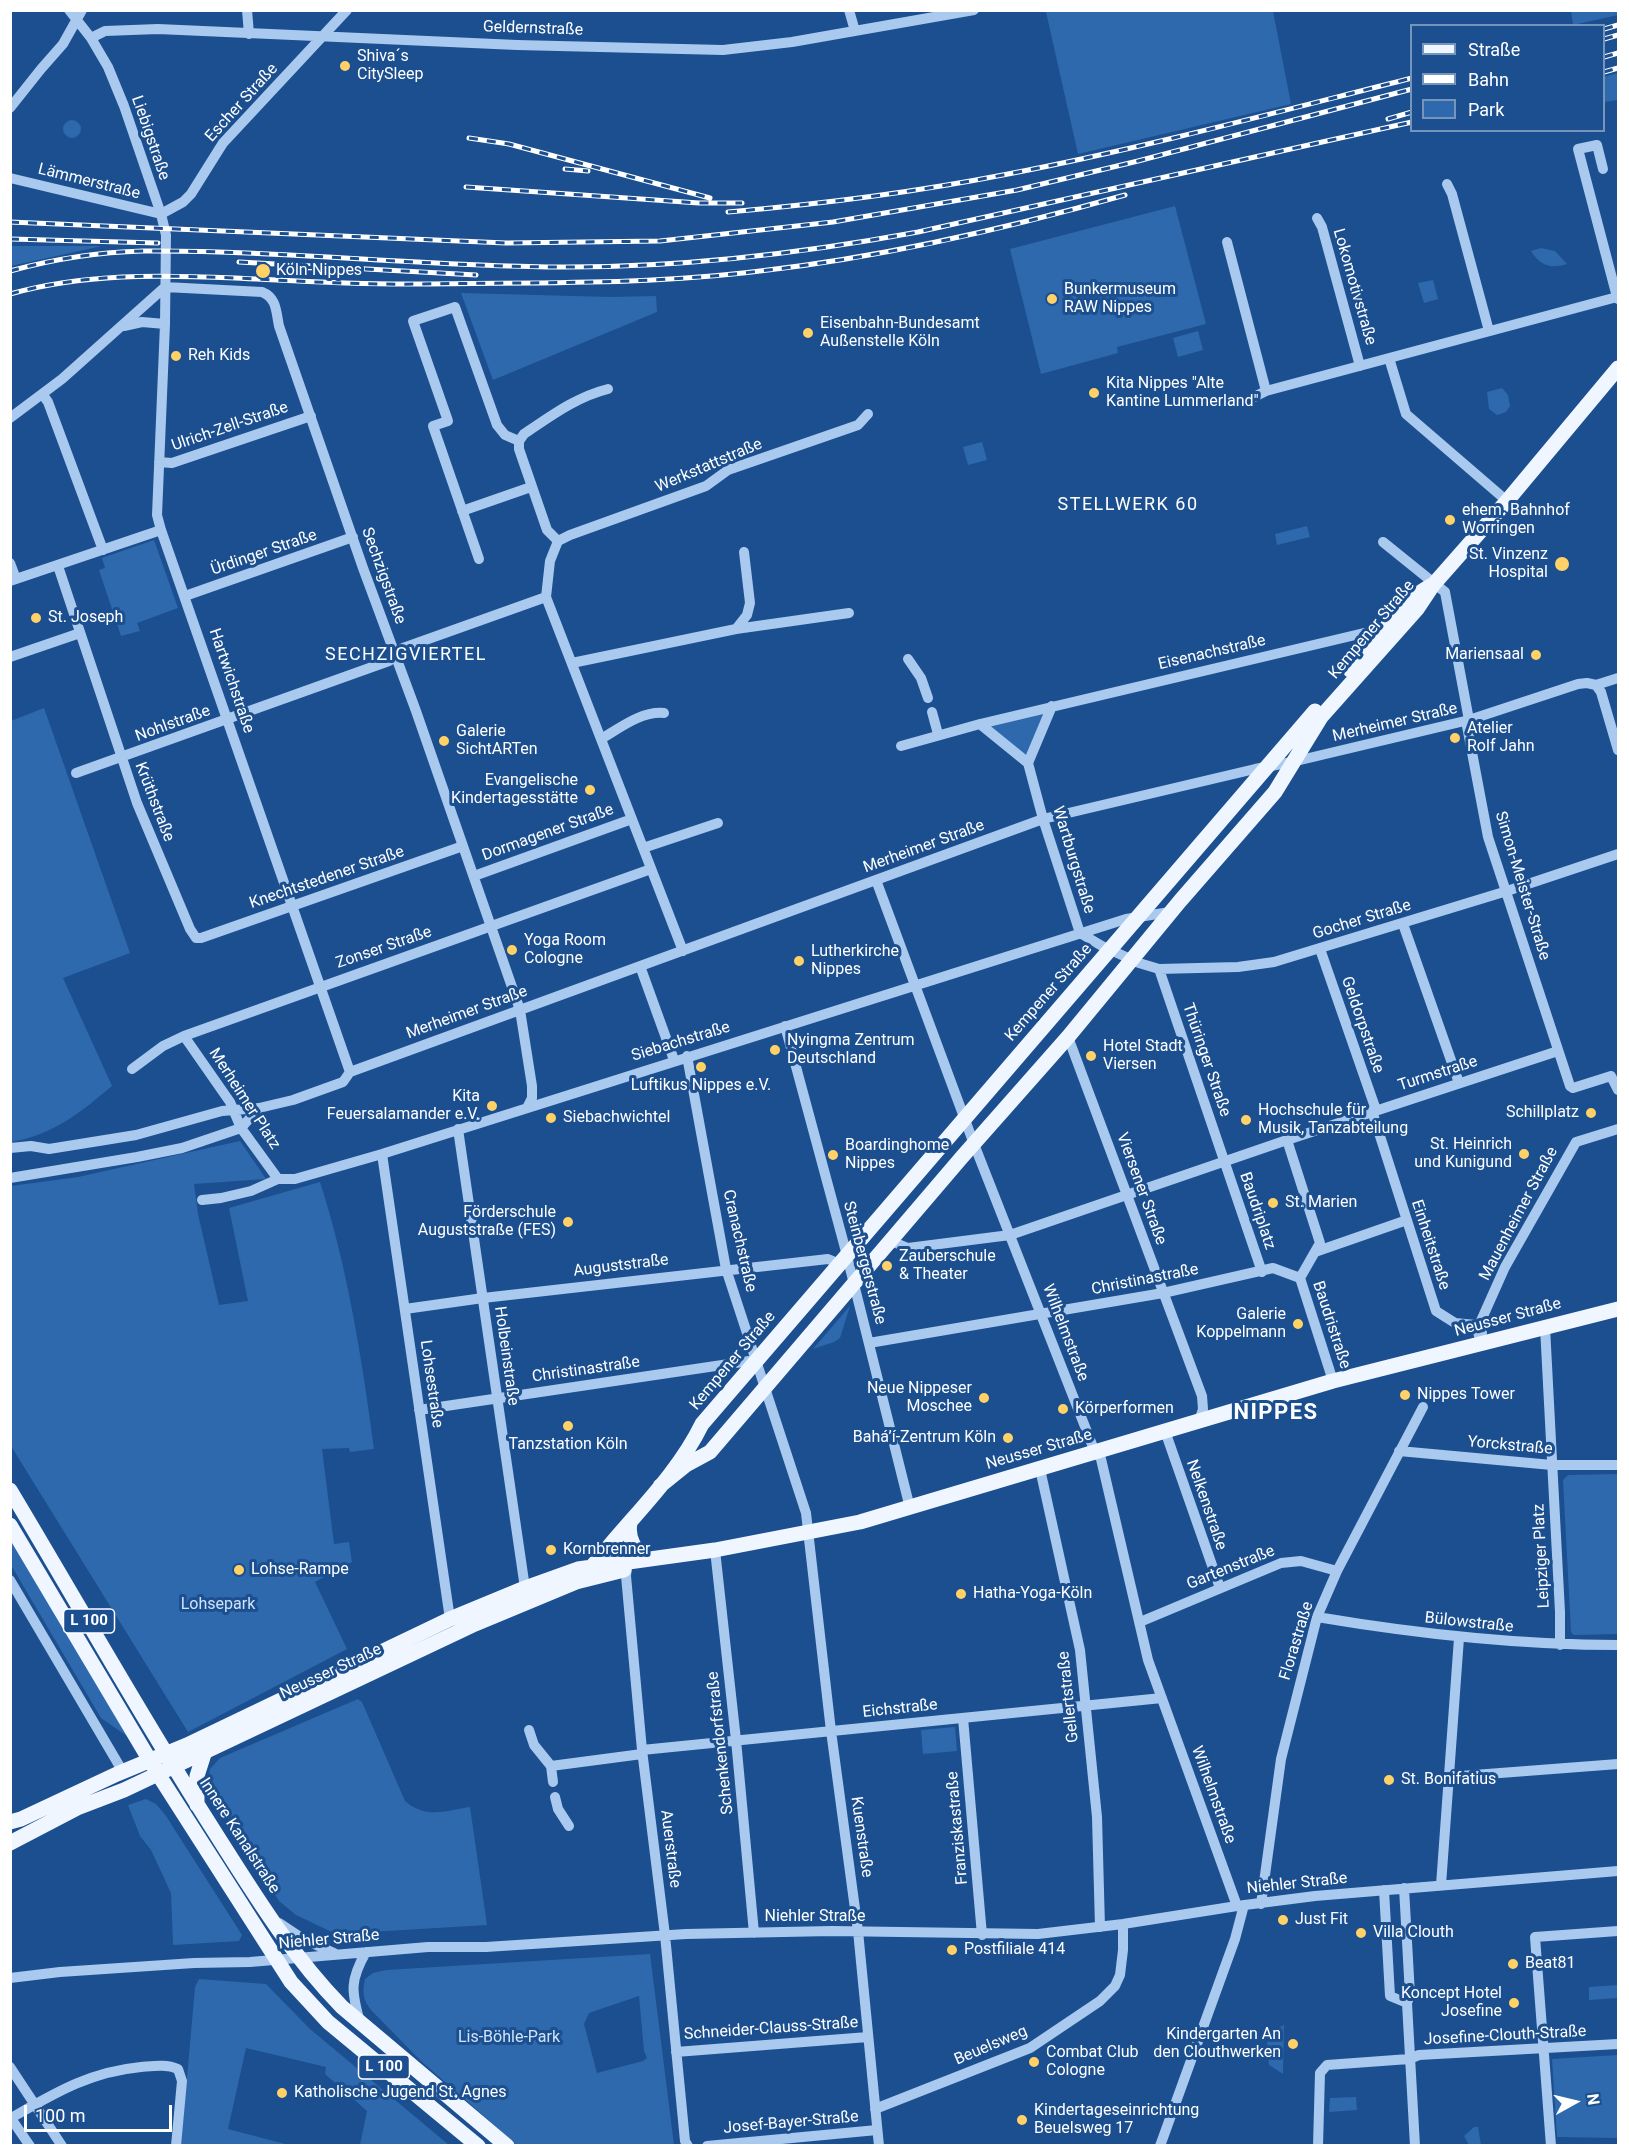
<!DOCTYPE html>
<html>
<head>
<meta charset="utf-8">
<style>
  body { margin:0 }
  #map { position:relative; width:1629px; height:2156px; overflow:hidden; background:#1b4f8f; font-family:Roboto,sans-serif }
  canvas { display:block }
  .frame { position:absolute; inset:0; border:12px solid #fff; pointer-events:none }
  .legend { position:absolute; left:1410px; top:24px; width:195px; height:108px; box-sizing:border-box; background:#1b4f8f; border:2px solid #7695bc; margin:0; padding:8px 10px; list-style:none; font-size:18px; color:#fff }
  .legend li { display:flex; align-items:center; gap:12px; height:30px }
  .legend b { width:30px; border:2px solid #7695bc }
  .north { position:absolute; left:1545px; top:2072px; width:60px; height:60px; -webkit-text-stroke:4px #1b4f8f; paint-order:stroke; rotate:82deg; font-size:16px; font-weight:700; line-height:24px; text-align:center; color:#fff }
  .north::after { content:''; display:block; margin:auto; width:21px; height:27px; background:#fff; clip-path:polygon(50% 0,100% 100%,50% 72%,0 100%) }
  .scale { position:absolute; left:24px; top:2105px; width:148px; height:27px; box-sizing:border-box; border:3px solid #fff; border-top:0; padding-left:8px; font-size:18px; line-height:21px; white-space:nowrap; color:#fff; -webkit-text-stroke:4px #1b4f8f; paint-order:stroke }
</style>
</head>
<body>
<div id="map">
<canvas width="1629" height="2156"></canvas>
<div class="frame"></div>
<ul class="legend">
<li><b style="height:8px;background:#f0f6ff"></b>Straße</li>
<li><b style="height:8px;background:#fff"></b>Bahn</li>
<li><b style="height:16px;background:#2e69ad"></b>Park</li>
</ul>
<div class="north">N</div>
<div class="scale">100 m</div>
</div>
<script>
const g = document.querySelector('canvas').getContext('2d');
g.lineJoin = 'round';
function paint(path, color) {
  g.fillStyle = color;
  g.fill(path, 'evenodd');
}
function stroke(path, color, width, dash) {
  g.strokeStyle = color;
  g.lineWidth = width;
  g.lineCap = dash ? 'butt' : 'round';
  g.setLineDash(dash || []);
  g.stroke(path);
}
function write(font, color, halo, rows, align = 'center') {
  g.font = font + ' Roboto,sans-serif';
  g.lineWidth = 6;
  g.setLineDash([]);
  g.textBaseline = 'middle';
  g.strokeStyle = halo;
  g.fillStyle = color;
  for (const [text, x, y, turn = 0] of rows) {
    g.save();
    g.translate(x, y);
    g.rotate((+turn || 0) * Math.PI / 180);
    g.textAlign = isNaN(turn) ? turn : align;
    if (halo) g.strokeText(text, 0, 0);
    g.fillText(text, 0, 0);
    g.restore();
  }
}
const green = new Path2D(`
  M1054,10L1273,11L1291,104L1078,154L1046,12Z
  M1571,11H1618V15L1573,25Z
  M1618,73V100L1604,102V77Z
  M63 129a9 9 0 1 1 18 0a9 9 0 1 1-18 0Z
  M1175,206L1206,324L1117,347L1118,353L1041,374L1010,249Z
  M10,246H102L11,266Z
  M1541,248L1555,251L1567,264C1551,269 1540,266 1531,251Z
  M1433,280L1438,299L1424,303L1418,283Z
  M461,293L611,297L656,296L657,312L493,380Z
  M1198,331L1203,350L1178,357L1173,338Z
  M1502,388L1508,395L1510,406L1506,412L1497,415L1489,409L1487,392Z
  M982,442L987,460L968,465L963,447Z
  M1307,526L1310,537L1277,545L1275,534Z
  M154,540L178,608L137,623L140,631L121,636L99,570L105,568L102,558Z
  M44,708L130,953L63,978L112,1086C80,1113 53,1135 11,1142V721Z
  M1046,712L1026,757L989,725Z
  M240,1141L266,1179L194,1184L198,1214L219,1305L248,1301L229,1208L320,1182C348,1269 362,1359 374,1449L350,1452L349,1448L322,1449L334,1544L349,1542L352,1562L315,1582L347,1649L188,1732L11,1446V1186L78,1177Z
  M850,1306L840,1338L834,1342L813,1349Z
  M1618,1474V1634L1574,1635L1571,1632L1563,1480L1568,1475Z
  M10,1537L127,1736L101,1718L11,1565Z
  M358,1699L362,1702L405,1801C426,1819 444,1811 470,1807L487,1925L336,1934L296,1915L279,1901L207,1785L210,1769L220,1758Z
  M955,1727L957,1751L923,1754L921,1730Z
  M146,1799L156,1804L166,1816L242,1935L239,1941L173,1945L171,1893L151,1850L140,1836L128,1805Z
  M650,1954L674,2145H517L421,2061L371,2010C363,2000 362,1992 365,1979L373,1973L386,1970ZM639,1996L644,2051L647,2058L643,2061L597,2073L584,2024L589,2013Z
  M199,1979L266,1984L310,2029L449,2145H360L367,2111L325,2074L326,2067L246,2048L228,2129L289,2145L181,2146L195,1987Z
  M1618,1985V1998L1589,2000V1987Z
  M1284,2025L1283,2074L1269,2065L1267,2045L1270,2032Z
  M1618,2055V2138L1557,2137L1552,2059Z
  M1356,2097L1357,2110L1329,2112L1330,2098Z
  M1474,2127H1478L1481,2145H1469L1464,2136Z`);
const minor = new Path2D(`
  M69,10L91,38L108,67L124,106L161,214L166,235L165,324L157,515L161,530L350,1072
  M247,10L249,34
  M849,10L855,31
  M91,38L105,31L158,29L517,45L723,50L792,42L974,10
  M10,108L41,69L63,44L82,10
  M1603,169L1597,145L1578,149L1617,297
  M10,178L161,214
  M1447,184L1452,194L1489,331
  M161,214L183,202L191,194L223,143L347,10
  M1317,218L1322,227L1360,366
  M1227,242L1266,391
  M165,287L262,292C277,298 276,312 279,326L363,568L416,711L520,1010L532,1086V1098L528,1106
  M124,326L142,322L165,324
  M1389,358L1406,414L1507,501
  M43,395L48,402L103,550
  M1242,403L1266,391L1617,297L1618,299
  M10,418L62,379L165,287
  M159,462L172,463L311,416
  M462,511L531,487
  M558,541L547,530L519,449V441L524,434C551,416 576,397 608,389
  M1383,542L1445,592L1469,720L1467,726L1488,837L1570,1086L1573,1088L1611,1076
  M479,559L433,426L448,421L413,321L455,307L497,425L505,435L519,441
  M10,563L16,579
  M58,566L137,803L190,929L196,938H201L463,846
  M10,581L161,530
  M185,596L353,537
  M736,629L747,615L750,603L744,552
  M10,657L80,633
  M908,659L921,678L928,698
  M572,663L736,629L849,613
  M1596,685L1601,692L1618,750
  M932,712L938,734
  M980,724L1028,763
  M601,739C620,728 641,711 664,713
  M901,746L980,724L1364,633L1379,635
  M1028,763L1043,819L1080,933L1102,946L1139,963L1159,969L1238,967L1274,962L1507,891L1618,854
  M1028,763L1052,706
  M76,773L389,661L403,648L546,597
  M643,848L718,823
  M474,876L632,819
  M876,880L974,1144L1093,1447L1101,1459L1148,1660L1237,1906
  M1403,924L1459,1083
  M1320,949L1376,1110
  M683,951L546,597L550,561L558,541L570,535L706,486L728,470L858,425L868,414
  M640,966L674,1060
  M1159,969L1262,1272
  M785,1026L845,1248L910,1508
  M184,1036L230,1102L241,1128L278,1179
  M1068,1037L1202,1396L1203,1409L1199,1421
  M687,1056L726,1269L806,1513L831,1731L858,1931L879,2146
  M132,1069L163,1046L184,1036L651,869
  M1611,1076L1618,1090
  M1372,1111L1436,1311L1455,1323L1476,1325L1481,1343
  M458,1129L525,1588
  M1287,1140L1320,1243L1300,1278
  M10,1148L31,1146L49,1149L136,1135L222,1111L259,1108L293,1100L343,1082L350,1072L1043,819L1255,769L1292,762L1469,720L1578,684L1587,683L1596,685L1618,678
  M382,1154L450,1619
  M10,1178L137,1157L182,1148L241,1128L259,1108
  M202,1200L221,1198L251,1191L278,1179H295L382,1154L1126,919L1170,912
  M891,1241L908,1248L1010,1235L1287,1140L1558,1051
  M1315,1252L1407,1220
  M1300,1278L1333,1381
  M405,1309L483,1298L828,1259L840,1264
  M1545,1327L1560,1612V1645
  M1482,1333L1480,1323L1505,1267L1576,1142L1618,1129
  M869,1343L1163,1293L1273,1268L1300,1278
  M419,1410L756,1360
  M1165,1431L1220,1588
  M1399,1451L1552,1465H1618
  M1040,1469L1080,1650L1097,1817L1100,1927
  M715,1550L736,1740L754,1933
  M627,1566L626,1576L642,1750L665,1935L685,2141L688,2146
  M10,1580L123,1772
  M1317,1617C1418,1634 1516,1645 1618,1645
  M1140,1622L1281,1563L1301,1561L1337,1571
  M963,1718L982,1935
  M529,1730L534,1745L551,1766L642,1754
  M642,1750L1162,1698
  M551,1766L553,1782
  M1448,1777L1618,1764
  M555,1797L558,1809L569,1826
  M1441,1885L1459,1638
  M1404,1888L1410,1995L1407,2003L1415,2146
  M1384,1890L1390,1996L1407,2003
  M1261,1904L1281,1759L1317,1617L1337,1571L1423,1407
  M279,1923L303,1939L334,1953
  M10,1978L60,1972L194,1963L250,1962L428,1947H486L686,1934L832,1931L1038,1934L1123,1924L1237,1906L1315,1896L1618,1871
  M360,2022C351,1991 350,1980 366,1952
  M676,2052L868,2037
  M10,2067L62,2146
  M875,2109L1030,2048L1100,2001L1115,1986L1120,1975L1123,1950V1924
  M10,2117L30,2146
  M11,2118C55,2093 89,2072 141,2067C154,2066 166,2064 178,2069L182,2081L176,2146
  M707,2146L877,2130
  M1160,2146L1235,1939L1244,1905
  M1318,2146L1320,2073L1327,2065L1409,2059L1419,2055L1618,2044
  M1551,2146L1535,1937L1618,1931`);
const major = new Path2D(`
  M1350,670L1411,598L1430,586
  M660,1486L686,1465L710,1452L962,1157L1068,1037L1180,901L1275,792L1321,717L1417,609L1433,585L1507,501L1618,368
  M10,1490C79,1605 144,1722 216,1834C254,1894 292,1956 342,2007L507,2146
  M630,1523C627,1538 635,1551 647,1559
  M10,1525L158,1774L291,1982L328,2022L478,2146
  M576,1582C592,1569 603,1553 616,1538C647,1502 681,1467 702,1424L1315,711
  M197,1805V1776L205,1751
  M10,1822L21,1819L117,1774L187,1745L450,1619L525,1588L578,1569L715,1550L860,1522L1333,1381L1618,1309
  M10,1843L77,1808L124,1790L475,1624L576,1582L624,1570`);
const rail = new Path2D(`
  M1604,29L1618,25
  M1604,39L1618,35
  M1604,57L1618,53
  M1604,72L1618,68
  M1388,119L1412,112
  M469,138L509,144L710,198
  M565,169L588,171
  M466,187L699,203H742
  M728,212C822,204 916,192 1008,174C1144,148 1277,112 1412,78
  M10,222L506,243L660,241L833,222L1017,190L1138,161L1412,89
  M10,239L158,243
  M239,262L476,275
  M10,271C54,259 98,252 143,251C281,250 418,266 556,267C678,268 798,254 918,232L1412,122
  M10,294C85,273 159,275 235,278C297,281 359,285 421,284C534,282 648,285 760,271C884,257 1005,229 1125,195`);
const markers = [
  [345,66,6,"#ffd166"],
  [263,271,8,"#ffd166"],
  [1052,299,6,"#ffd166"],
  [808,333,6,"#ffd166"],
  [176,356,6,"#ffd166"],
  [1094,393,6,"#ffd166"],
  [1450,520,6,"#ffd166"],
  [1562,564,8,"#ffd166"],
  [36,618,6,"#ffd166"],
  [1536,655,6,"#ffd166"],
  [1455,738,6,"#ffd166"],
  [444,741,6,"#ffd166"],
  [590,790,6,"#ffd166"],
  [512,950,6,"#ffd166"],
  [799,961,6,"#ffd166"],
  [775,1050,6,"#ffd166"],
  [1091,1056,6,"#ffd166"],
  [701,1067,6,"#ffd166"],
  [492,1106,6,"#ffd166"],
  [1591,1113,6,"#ffd166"],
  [551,1118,6,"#ffd166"],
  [1246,1120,6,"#ffd166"],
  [1524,1154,6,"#ffd166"],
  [833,1155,6,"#ffd166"],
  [1273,1203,6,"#ffd166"],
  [568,1222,6,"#ffd166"],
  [887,1266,6,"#ffd166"],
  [1298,1324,6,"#ffd166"],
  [1405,1395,6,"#ffd166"],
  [984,1398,6,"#ffd166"],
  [1063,1409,6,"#ffd166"],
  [568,1426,6,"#ffd166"],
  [1008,1438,6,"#ffd166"],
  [551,1550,6,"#ffd166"],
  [239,1570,6,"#ffd166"],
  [961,1594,6,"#ffd166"],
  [1389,1780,6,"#ffd166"],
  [1283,1920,6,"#ffd166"],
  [1361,1933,6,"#ffd166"],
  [952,1950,6,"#ffd166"],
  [1513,1964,6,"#ffd166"],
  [1514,2003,6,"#ffd166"],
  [1293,2044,6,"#ffd166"],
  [1034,2062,6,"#ffd166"],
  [282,2093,6,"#ffd166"],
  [1022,2120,6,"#ffd166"]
];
const shields = [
  [89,1621,51],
  [384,2067,51]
];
const shieldNames = [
  ["L 100",89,1621],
  ["L 100",384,2067]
];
const streetNames = [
  ["Geldernstraße",533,29,2],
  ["Escher Straße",242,103,-48],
  ["Liebigstraße",150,138,71],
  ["Lämmerstraße",89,182,14],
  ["Lokomotivstraße",1354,287,74],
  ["Ulrich-Zell-Straße",230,427,-19],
  ["Werkstattstraße",709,466,-23],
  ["Ürdinger Straße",264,553,-19],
  ["Sechzigstraße",383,576,70],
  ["Kempener Straße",1372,630,-50],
  ["Eisenachstraße",1212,653,-13],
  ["Hartwichstraße",231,681,71],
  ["Merheimer Straße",1395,723,-13],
  ["Nohlstraße",173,724,-20],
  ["Krüthstraße",154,802,69],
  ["Dormagener Straße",548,833,-20],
  ["Merheimer Straße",924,847,-20],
  ["Wartburgstraße",1073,860,73],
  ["Knechtstedener Straße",327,878,-19],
  ["Simon-Meister-Straße",1522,886,73],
  ["Gocher Straße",1362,920,-17],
  ["Zonser Straße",384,948,-19],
  ["Kempener Straße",1049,993,-49],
  ["Merheimer Straße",467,1013,-20],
  ["Geldorpstraße",1362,1025,71],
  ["Siebachstraße",681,1042,-17],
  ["Thüringer Straße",1206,1060,71],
  ["Turmstraße",1438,1074,-18],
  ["Merheimer Platz",244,1099,57],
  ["Viersener Straße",1141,1189,70],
  ["Baudriplatz",1257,1211,71],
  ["Mauenheimer Straße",1519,1214,-62],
  ["Cranachstraße",739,1241,77],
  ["Einheitstraße",1430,1245,72],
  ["Steinbergerstraße",864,1263,75],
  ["Auguststraße",621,1266,-7],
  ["Christinastraße",1145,1280,-11],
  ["Neusser Straße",1508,1318,-15],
  ["Baudristraße",1331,1325,72],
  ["Wilhelmstraße",1065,1333,69],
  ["Holbeinstraße",506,1356,82],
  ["Kempener Straße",733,1361,-50],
  ["Christinastraße",586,1370,-8],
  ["Lohsestraße",431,1384,82],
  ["Yorckstraße",1510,1446,5],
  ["Neusser Straße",1039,1450,-16],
  ["Nelkenstraße",1206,1505,71],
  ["Leipziger Platz",1542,1556,-93],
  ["Gartenstraße",1231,1568,-22],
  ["Bülowstraße",1469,1623,6],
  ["Florastraße",1297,1641,-73],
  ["Neusser Straße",331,1672,-25],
  ["Gellertstraße",1069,1697,-96],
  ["Eichstraße",900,1709,-6],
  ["Schenkendorfstraße",721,1743,-96],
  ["Wilhelmstraße",1213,1795,70],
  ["Franziskastraße",958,1828,-95],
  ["Innere Kanalstraße",239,1836,57],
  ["Kuenstraße",861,1837,82],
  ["Auerstraße",670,1849,83],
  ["Niehler Straße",1297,1884,-6],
  ["Niehler Straße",815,1917],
  ["Niehler Straße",329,1940,-5],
  ["Schneider-Clauss-Straße",771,2029,-4],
  ["Josefine-Clouth-Straße",1505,2036,-3],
  ["Beuelsweg",991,2046,-23],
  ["Josef-Bayer-Straße",791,2123,-5]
];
const poiNames = [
  ["Shiva´s",357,57],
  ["CitySleep",357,75],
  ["Köln-Nippes",276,271],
  ["Bunkermuseum",1064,290],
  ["RAW Nippes",1064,308],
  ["Eisenbahn-Bundesamt",820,324],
  ["Außenstelle Köln",820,342],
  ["Reh Kids",188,356],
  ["Kita Nippes \"Alte",1106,384],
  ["Kantine Lummerland\"",1106,402],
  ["ehem. Bahnhof",1462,511],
  ["Worringen",1462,529],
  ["St. Vinzenz",1548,555,"right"],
  ["Hospital",1548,573,"right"],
  ["St. Joseph",48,618],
  ["Mariensaal",1524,655,"right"],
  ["Atelier",1467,729],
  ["Rolf Jahn",1467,747],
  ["Galerie",456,732],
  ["SichtARTen",456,750],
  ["Evangelische",578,781,"right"],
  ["Kindertagesstätte",578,799,"right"],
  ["Yoga Room",524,941],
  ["Cologne",524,959],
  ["Lutherkirche",811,952],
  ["Nippes",811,970],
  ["Nyingma Zentrum",787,1041],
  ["Deutschland",787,1059],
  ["Hotel Stadt",1103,1047],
  ["Viersen",1103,1065],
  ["Luftikus Nippes e.V.",701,1086,"center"],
  ["Kita",480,1097,"right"],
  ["Feuersalamander e.V.",480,1115,"right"],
  ["Hochschule für",1258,1111],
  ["Musik, Tanzabteilung",1258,1129],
  ["Schillplatz",1579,1113,"right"],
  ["Siebachwichtel",563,1118],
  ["St. Heinrich",1512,1145,"right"],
  ["und Kunigund",1512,1163,"right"],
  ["Boardinghome",845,1146],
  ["Nippes",845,1164],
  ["St. Marien",1285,1203],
  ["Förderschule",556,1213,"right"],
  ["Auguststraße (FES)",556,1231,"right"],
  ["Zauberschule",899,1257],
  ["& Theater",899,1275],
  ["Galerie",1286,1315,"right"],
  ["Koppelmann",1286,1333,"right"],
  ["Neue Nippeser",972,1389,"right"],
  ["Moschee",972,1407,"right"],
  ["Nippes Tower",1417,1395],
  ["Körperformen",1075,1409],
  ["Bahá’í-Zentrum Köln",996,1438,"right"],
  ["Tanzstation Köln",568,1445,"center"],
  ["Kornbrenner",563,1550],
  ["Lohse-Rampe",251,1570],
  ["Hatha-Yoga-Köln",973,1594],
  ["St. Bonifatius",1401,1780],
  ["Just Fit",1295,1920],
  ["Villa Clouth",1373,1933],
  ["Postfiliale 414",964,1950],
  ["Beat81",1525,1964],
  ["Koncept Hotel",1502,1994,"right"],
  ["Josefine",1502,2012,"right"],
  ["Kindergarten An",1281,2035,"right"],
  ["den Clouthwerken",1281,2053,"right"],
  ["Combat Club",1046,2053],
  ["Cologne",1046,2071],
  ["Katholische Jugend St. Agnes",294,2093],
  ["Kindertageseinrichtung",1034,2111],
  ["Beuelsweg 17",1034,2129]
];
const parkNames = [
  ["Lohsepark",218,1605],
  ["Lis-Böhle-Park",509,2038]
];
const neighbourhoodNames = [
  ["STELLWERK 60",1128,505],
  ["SECHZIGVIERTEL",406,655]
];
const districtNames = [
  ["NIPPES",1276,1413]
];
paint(green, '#2e69ad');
stroke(minor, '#a9c9ee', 10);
stroke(major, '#f0f6ff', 15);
stroke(rail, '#fff', 5);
stroke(rail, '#1b4f8f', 3, [9]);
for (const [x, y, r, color] of markers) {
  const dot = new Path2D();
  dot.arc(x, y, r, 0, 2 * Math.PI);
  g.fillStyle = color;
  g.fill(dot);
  stroke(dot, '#1b4f8f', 2);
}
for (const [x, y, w] of shields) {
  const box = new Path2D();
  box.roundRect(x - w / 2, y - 12, w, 24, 4.5);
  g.fillStyle = '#1b4f8f';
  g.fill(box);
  stroke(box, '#fff', 1.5);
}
write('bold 15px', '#fff', null, shieldNames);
write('16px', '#fff', '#1b4f8f', streetNames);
write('16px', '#fff', '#1b4f8f', poiNames, 'left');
write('16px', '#cfe3fa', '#1b4f8f', parkNames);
g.letterSpacing = '1.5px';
write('18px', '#fff', '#1b4f8f', neighbourhoodNames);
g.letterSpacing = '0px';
g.letterSpacing = '1.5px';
write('bold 22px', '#fff', '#1b4f8f', districtNames);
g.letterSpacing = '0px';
</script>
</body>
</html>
